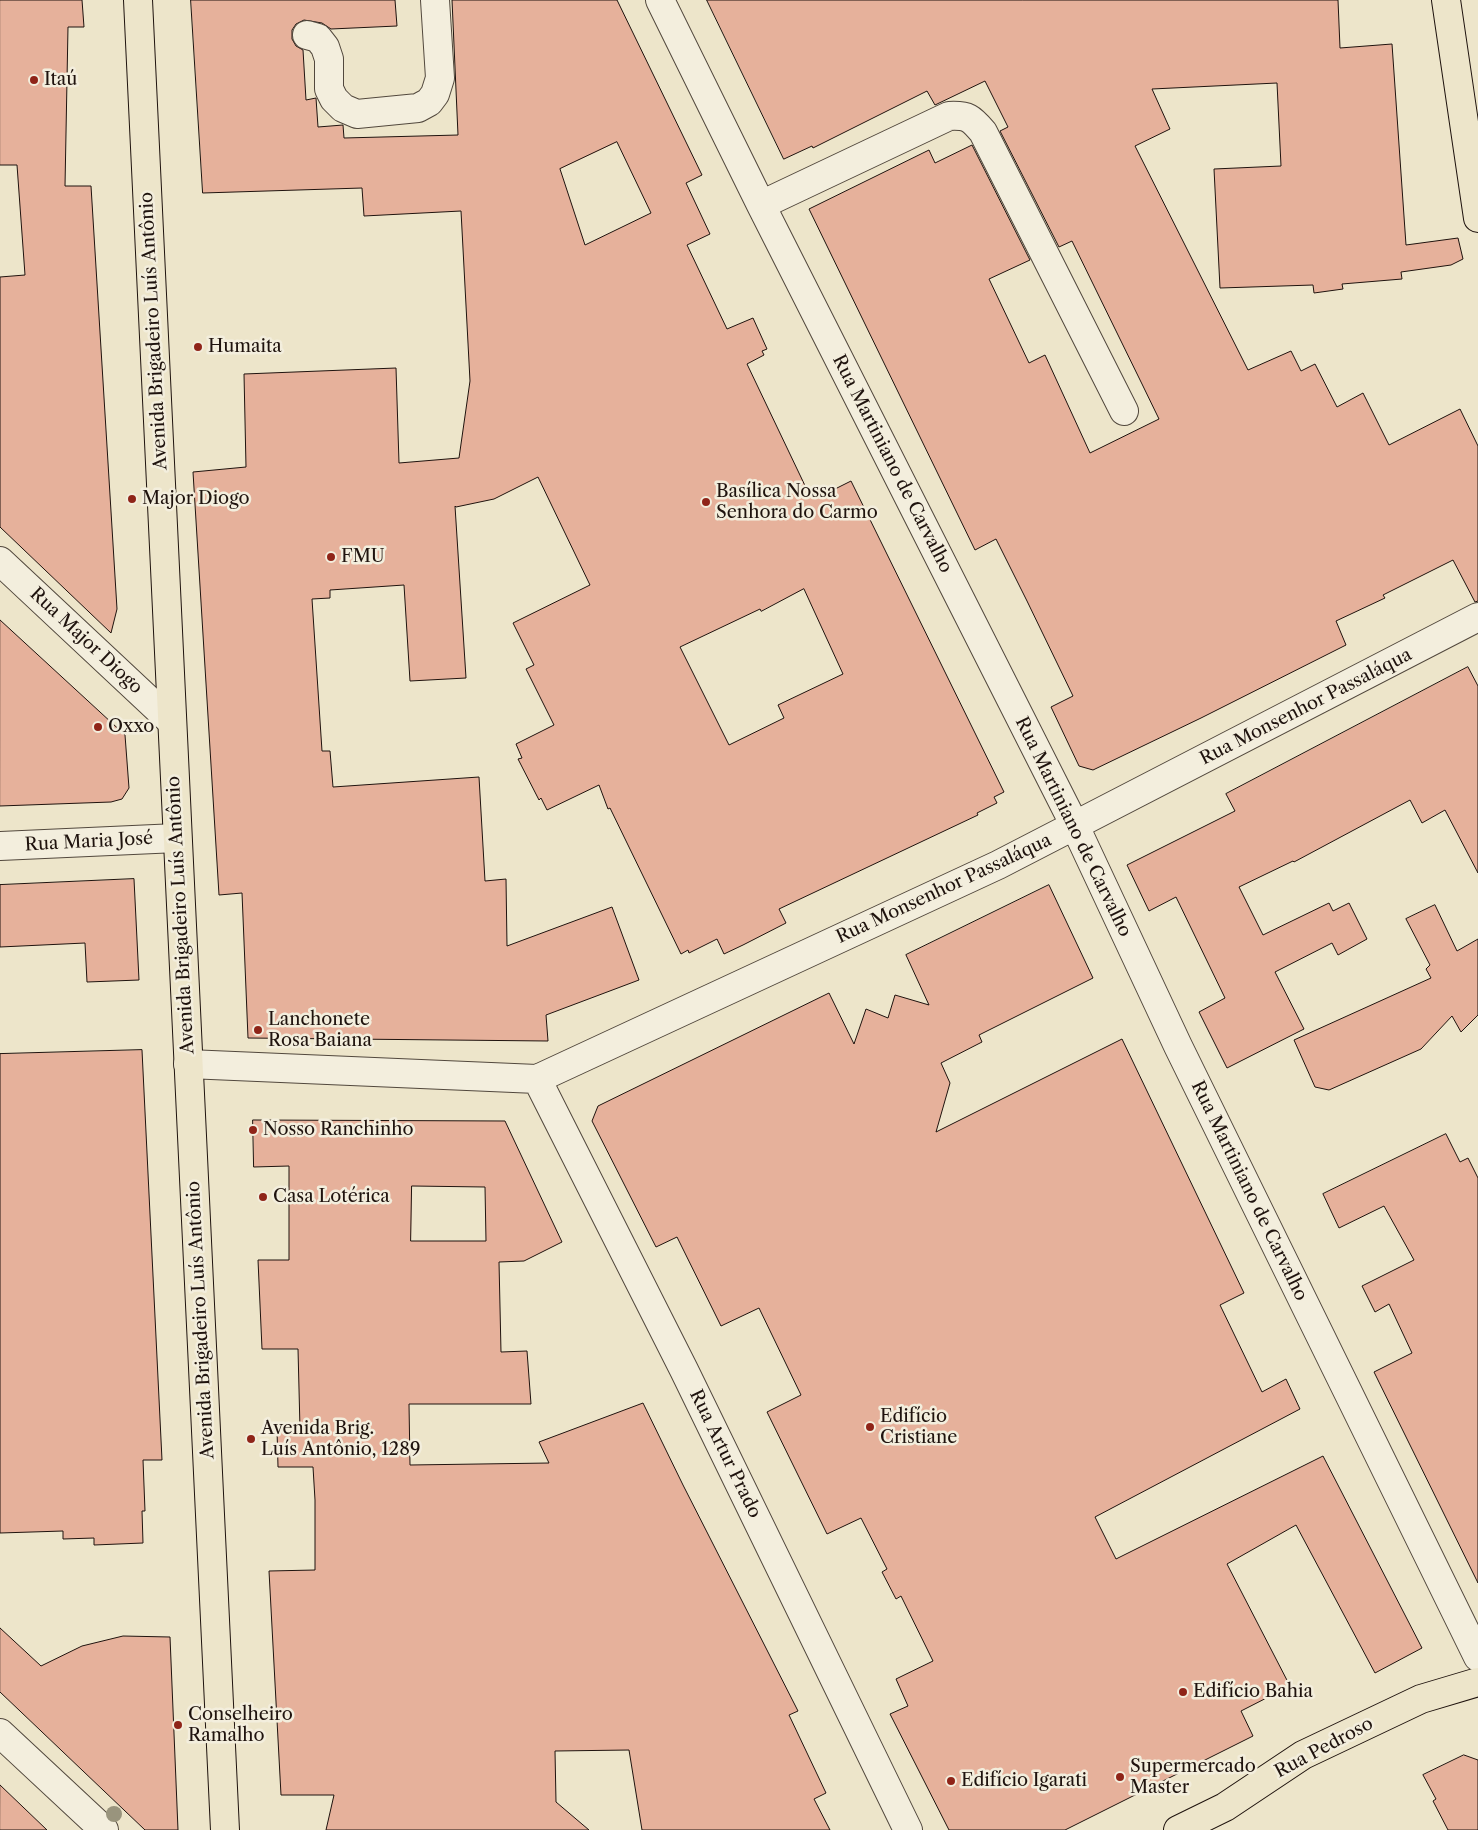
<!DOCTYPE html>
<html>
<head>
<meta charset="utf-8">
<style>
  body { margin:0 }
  canvas { display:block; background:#ede5ca }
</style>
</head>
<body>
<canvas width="1478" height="1830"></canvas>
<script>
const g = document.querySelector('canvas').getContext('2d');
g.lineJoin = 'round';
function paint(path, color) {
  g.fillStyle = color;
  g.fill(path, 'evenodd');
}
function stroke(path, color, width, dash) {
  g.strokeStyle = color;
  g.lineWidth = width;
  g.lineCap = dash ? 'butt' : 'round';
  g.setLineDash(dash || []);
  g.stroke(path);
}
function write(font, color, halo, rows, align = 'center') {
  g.font = font + ' "Libre Caslon Text",serif';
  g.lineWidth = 5;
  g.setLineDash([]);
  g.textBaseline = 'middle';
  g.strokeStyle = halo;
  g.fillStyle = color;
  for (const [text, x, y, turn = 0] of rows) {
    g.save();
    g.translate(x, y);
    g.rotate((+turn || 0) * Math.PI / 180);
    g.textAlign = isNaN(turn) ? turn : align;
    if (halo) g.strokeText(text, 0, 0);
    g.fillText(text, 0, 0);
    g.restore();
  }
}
const building = new Path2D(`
  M0,0H82L84,27H68L65,186H91L117,609L111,633L0,527V277L25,275L17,165H0Z
  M191,0H395L397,26L331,29L322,23L304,20L296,24L292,30V39L296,46L303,50L306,100L316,98L318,127L343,125L344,138L458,135L452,0H617L702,175L686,183L710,234L687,245L727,329L753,318L767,349L762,351L764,355L747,364L809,494L822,488L825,494L851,481L1004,792L994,797L997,803L977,813L978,815L779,909L786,923L743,945L724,954L717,939L689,953L688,950L681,954L610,808L608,809L599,785L547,810L541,798L539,800L518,759L522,758L516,744L554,725L526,669L534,665L513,623L590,585L538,477L494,499L456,507L455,506L466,678L410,681L404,585L330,590V598L312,599L322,751H330L333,787L479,777L485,881L506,879L507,946L612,907L639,980L546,1015L548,1041L248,1038L242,893L219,895L193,472L246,467L244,374L396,368L399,463L459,458L470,381L461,211L364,216L362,188L203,193ZM617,142L651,213L585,245L560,169ZM804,589L843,674L778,705L784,718L729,745L680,647L760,609L761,611Z
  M707,0H1338L1340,48L1392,44L1406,245L1458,238L1463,259L1451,265L1401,272L1402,279L1342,284L1343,289L1314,293L1313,285L1220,288L1214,169L1281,166L1277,83L1152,89L1170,129L1135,146L1248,370L1291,351L1301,371L1315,364L1337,407L1363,393L1389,445L1460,409L1478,446V601L1475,602L1453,560L1383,595L1385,598L1336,621L1346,645L1201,718L1093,770L1079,766L1051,707L1073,696L1027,601L996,539L975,550L809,209L929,150L935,163L972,145L1030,260L989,279L1029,363L1045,355L1090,453L1159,419L1142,384L1072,241L1059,247L1000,131L1008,127L985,81L935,105L927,91L813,148L812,146L784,159Z
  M0,620L125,735L129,788L122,799L111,802L0,806Z
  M1468,667L1478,686V873L1445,810L1422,823L1410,800L1294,862L1293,861L1239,887L1263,935L1329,903L1333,911L1349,903L1367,939L1338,955L1332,943L1275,972L1304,1029L1227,1068L1199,1012L1225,998L1176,897L1149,911L1127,865L1235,811L1226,794Z
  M134,879L139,980L87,982L85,943L0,947V885Z
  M1049,885L1093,978L979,1035L982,1042L941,1063L950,1083L936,1132L1122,1039L1244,1293L1220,1305L1262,1392L1286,1379L1300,1409L1095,1517L1116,1559L1323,1456L1422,1648L1375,1673L1296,1525L1227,1564L1290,1686L1241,1711L1253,1736L1065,1830H949L890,1714L908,1706L896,1679L933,1661L901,1596L896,1599L882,1572L887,1569L861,1518L827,1534L767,1412L801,1395L759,1308L721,1326L677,1237L656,1247L592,1121L598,1106L829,993L854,1044L866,1009L888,1018L895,995L929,1005L906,955Z
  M1435,905L1457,951L1478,939V1015L1461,1032L1452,1016L1421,1049L1329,1090L1315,1087L1294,1040L1431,978L1426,969L1430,965L1406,919Z
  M142,1050L162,1460H143L145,1511H142L143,1543L94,1545V1538L63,1539V1531L0,1533V1054Z
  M253,1120L505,1121L562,1242L524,1261L499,1262L501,1352L527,1351L531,1404H409L410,1465L549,1463L539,1442L643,1403L683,1485L798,1711L789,1715L826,1793L814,1799L830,1830H642L629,1750L555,1751L556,1802L589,1830H326L334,1795H281L269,1571L315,1570V1500L313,1467H278L277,1429H300L298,1349H262L258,1260H289V1166L254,1167ZM412,1186L485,1187L486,1241H411Z
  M1446,1134L1460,1162L1468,1158L1478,1178V1583L1374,1372L1412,1353L1389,1304L1375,1312L1362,1286L1414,1260L1384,1206L1339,1228L1323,1194Z
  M0,1628L41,1666L82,1646L123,1636L170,1637L178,1830H145L0,1692Z
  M1464,1755L1478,1760V1830H1448L1433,1801L1436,1799L1423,1775Z
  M0,1785L47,1830H0Z`);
const minor = new Path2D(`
  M660,0L761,205L1075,826L1178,1046L1478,1657
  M307,35L318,38L325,47L329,59V89L334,99L343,108L357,114L418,108L429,102L435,94L440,78L435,0
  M761,205L949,116C968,115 971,118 983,132L1124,411
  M0,561L172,722
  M0,846L177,838
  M188,1064L537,1079L998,865L1478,617
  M537,1079L684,1370L908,1830
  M0,1733L104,1830`);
const major = new Path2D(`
  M138,0L225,1830
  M1446,0L1478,218
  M1178,1830L1225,1807L1303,1755L1421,1699L1478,1682`);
const trees = [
  [114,1814]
];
const markers = [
  [34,80,5,"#8f2418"],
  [198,347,5,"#8f2418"],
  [132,499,5,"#8f2418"],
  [706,502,5,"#8f2418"],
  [331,557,5,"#8f2418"],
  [98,727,5,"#8f2418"],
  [258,1030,5,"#8f2418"],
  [253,1130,5,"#8f2418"],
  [263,1197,5,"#8f2418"],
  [870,1427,5,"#8f2418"],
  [251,1439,5,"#8f2418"],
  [1183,1692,5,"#8f2418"],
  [178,1725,5,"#8f2418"],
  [1120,1777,5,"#8f2418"],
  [951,1781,5,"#8f2418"]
];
const poiNames = [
  ["Itaú",44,80],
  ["Humaita",208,347],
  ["Basílica Nossa",716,492],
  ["Senhora do Carmo",716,513],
  ["Major Diogo",142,499],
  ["FMU",341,557],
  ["Oxxo",108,727],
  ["Lanchonete",268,1020],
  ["Rosa Baiana",268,1041],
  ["Nosso Ranchinho",263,1130],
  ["Casa Lotérica",273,1197],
  ["Edifício",880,1417],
  ["Cristiane",880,1438],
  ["Avenida Brig.",261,1429],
  ["Luís Antônio, 1289",261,1450],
  ["Edifício Bahia",1193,1692],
  ["Conselheiro",188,1715],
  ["Ramalho",188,1736],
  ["Supermercado",1130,1767],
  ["Master",1130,1788],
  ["Edifício Igarati",961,1781]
];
const streetNames = [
  ["Avenida Brigadeiro Luís Antônio",154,331,-93],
  ["Rua Martiniano de Carvalho",892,464,63],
  ["Rua Major Diogo",86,641,43],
  ["Rua Monsenhor Passaláqua",1306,707,-27],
  ["Rua Martiniano de Carvalho",1073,827,64],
  ["Rua Maria José",89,842,-3],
  ["Rua Monsenhor Passaláqua",944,889,-25],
  ["Avenida Brigadeiro Luís Antônio",181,915,-93],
  ["Rua Martiniano de Carvalho",1249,1191,64],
  ["Avenida Brigadeiro Luís Antônio",201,1320,-93],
  ["Rua Artur Prado",725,1454,64],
  ["Rua Pedroso",1324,1748,-28]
];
paint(building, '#e6b19b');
stroke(building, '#1f130e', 1);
stroke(minor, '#52483d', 30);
stroke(major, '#1f130e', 30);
stroke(minor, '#f3eedd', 28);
stroke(major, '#ede5ca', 28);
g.fillStyle = '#99947d';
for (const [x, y] of trees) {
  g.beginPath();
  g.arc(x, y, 8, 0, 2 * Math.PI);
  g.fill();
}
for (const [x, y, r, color] of markers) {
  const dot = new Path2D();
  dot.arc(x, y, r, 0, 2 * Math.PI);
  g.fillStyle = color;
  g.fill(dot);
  stroke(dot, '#f3eedd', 2);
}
write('18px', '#1f130e', '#f3eedd', poiNames, 'left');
write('18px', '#1f130e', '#f3eedd', streetNames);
</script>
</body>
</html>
